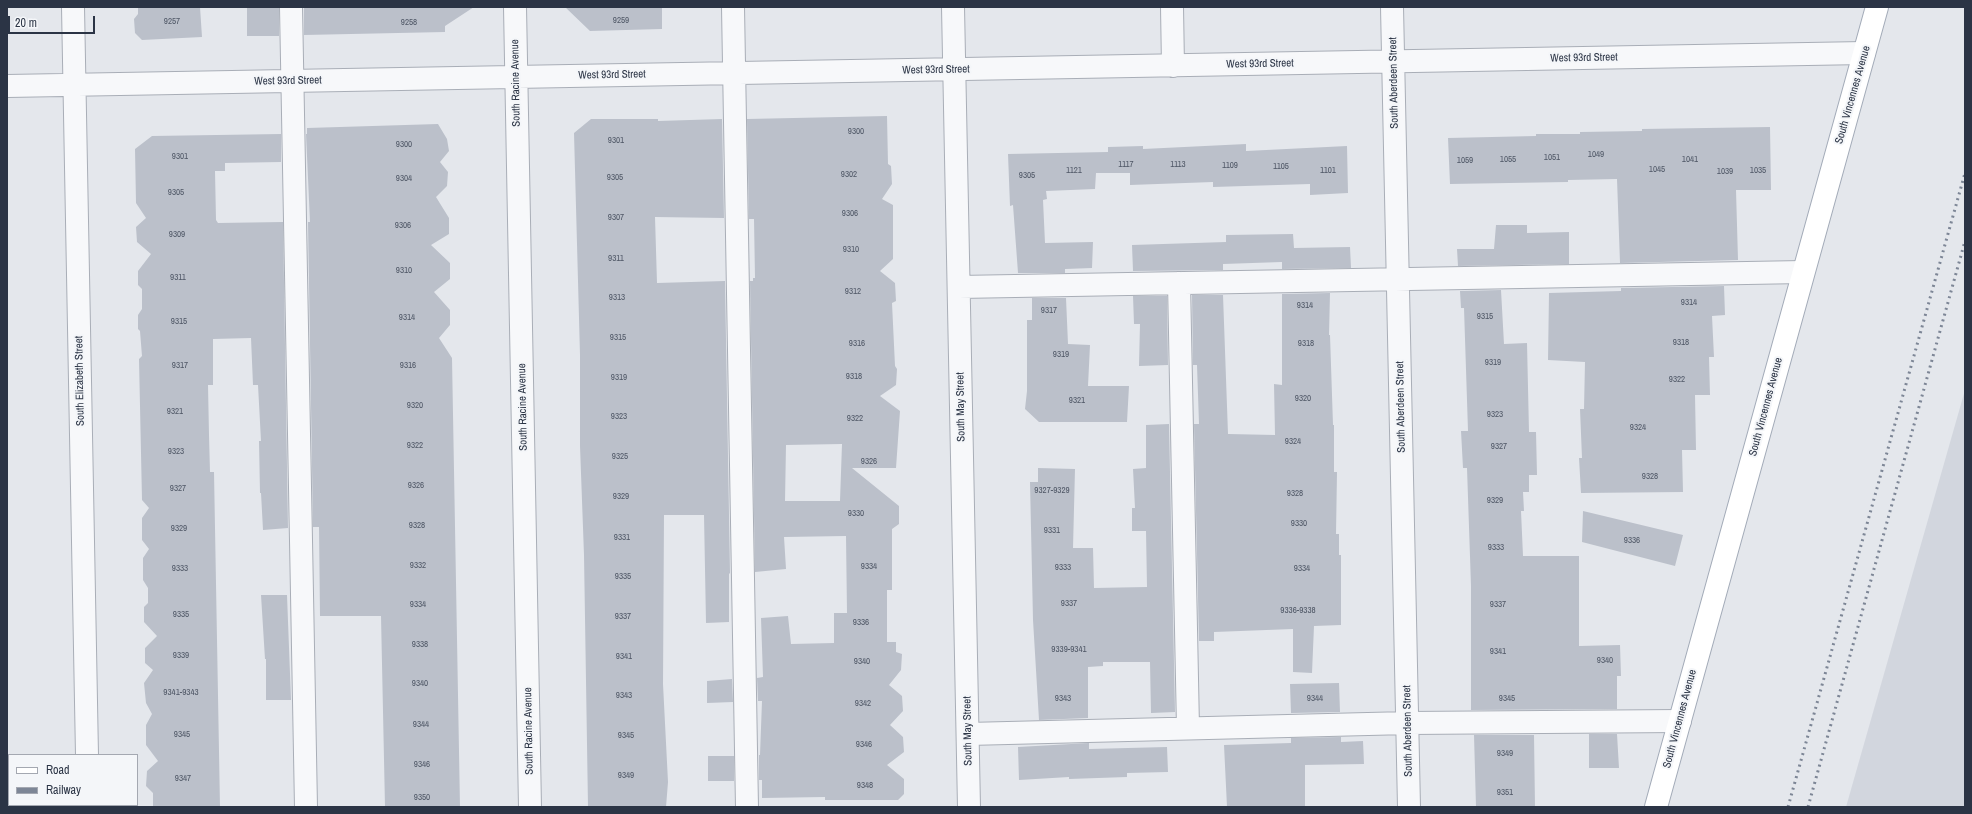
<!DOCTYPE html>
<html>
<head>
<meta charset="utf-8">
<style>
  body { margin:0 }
  #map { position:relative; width:1972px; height:814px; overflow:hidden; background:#e4e7ec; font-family:"Archivo Narrow",sans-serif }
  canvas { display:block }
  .frame { position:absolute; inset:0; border:8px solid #2b3445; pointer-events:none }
  .legend { position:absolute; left:8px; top:754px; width:130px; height:52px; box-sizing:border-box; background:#f4f6f9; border:1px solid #a4a8b1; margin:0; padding:5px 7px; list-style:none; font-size:12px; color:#2b3445 }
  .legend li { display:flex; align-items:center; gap:8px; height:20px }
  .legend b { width:20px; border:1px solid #a4a8b1 }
  .scale { position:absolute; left:8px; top:16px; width:87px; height:18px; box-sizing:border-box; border:2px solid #2b3445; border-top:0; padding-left:5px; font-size:12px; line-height:14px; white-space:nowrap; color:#2b3445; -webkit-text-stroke:3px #f4f6f9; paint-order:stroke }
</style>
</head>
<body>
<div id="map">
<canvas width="1972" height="814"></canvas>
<div class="frame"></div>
<ul class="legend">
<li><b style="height:5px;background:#fff"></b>Road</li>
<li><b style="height:5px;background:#7d8696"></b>Railway</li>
</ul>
<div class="scale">20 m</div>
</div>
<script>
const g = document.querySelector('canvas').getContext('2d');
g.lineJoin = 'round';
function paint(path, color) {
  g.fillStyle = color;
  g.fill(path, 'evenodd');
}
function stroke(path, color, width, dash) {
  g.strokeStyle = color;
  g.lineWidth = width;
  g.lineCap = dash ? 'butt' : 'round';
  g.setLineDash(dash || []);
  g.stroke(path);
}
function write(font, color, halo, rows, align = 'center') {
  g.font = font + ' "Archivo Narrow",sans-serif';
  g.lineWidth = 4;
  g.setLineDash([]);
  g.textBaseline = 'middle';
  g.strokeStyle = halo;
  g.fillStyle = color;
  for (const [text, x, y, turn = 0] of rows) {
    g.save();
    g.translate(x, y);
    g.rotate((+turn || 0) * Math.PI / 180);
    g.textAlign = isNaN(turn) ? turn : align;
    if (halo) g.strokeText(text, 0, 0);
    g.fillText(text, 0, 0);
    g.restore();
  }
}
const built = new Path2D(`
  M1965,390V807H1846Z`);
const building = new Path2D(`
  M138,7H200L202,37L142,40L135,33L134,19L138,14Z
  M247,7H279V36H247Z
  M304,7H474L445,26V32L304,35Z
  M565,7H662V29L590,31Z
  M887,116L888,164L891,166L892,184L882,199L893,205V259L880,271L895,283L896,301L892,303L895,366L897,369L896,385L880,396L900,411L896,468H852L899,506V524L892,529V590H887V642H896V652L902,654L901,670L889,685L902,696L903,711L890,725L903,737L904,752L887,765L904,779V794L898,800H825V797L762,798V780H759V755H760L762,701H758L757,678L763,677L761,618L788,616L791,644L834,643V613H847L846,536L784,537L786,569L755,572L750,281H753V278H755L754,219H749L747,119ZM842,444L840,501H785L786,445Z
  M591,119H658V121L722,119L724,218L655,217L657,283L725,281L730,573L729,574V622L706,623L704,515H664L663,684L668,782L666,807H588L584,555L580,446V355L574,133Z
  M438,124L447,139L449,151L440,162L448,172L447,186L436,197L449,218V234L431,245L450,263V279L434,292L450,310V325L439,338L452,358L460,807H385L381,616H320L319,527H313L308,222H310L306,134H307V128Z
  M1770,127L1771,190H1736L1738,260L1620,263L1617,179L1568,180V182L1450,184L1448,138L1536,136V134H1580V132L1642,131V129Z
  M281,134V162L225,163V171H215L216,220L218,223L283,222L288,528L263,530L261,493H260L259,441H261L258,385H253L251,338L213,339V385H208L209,435L210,472H214L220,807H153V793L146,786L147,771L158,761L146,745V725L152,714L146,703L144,683L153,670L145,663V648L157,636L144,622V607L148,603V588L143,580V558L149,549L142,540V518L149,508L142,500L139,359L142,356L140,331L138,329V315L142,309V289L138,285V271L151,254L137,242L136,227L146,218L136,203L135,149L152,136Z
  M1246,144V151L1347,146L1348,193L1310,195V184L1213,187V182L1130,185V173H1096L1095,189L1046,191L1047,199L1043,200L1045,243L1093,242L1092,268L1065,269V273H1018L1013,205L1010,206L1008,154L1108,152V147L1143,146V149Z
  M1496,225H1527V233L1569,232V264L1458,266L1457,249H1494Z
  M1293,234L1294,248L1350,247L1351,268L1282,269V262L1223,264V270L1133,271L1132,245L1226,242V235Z
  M1724,286L1725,315L1712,316L1714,357H1709L1710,395H1695L1696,450H1682L1683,492L1581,493L1579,458H1582L1580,409H1584L1585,362L1548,360L1549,293L1621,291V288Z
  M1501,290L1504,344L1527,343L1529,432H1536L1537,475H1529V492H1523L1524,511H1521L1523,556H1579V646L1620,645L1621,676H1617V709L1471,710V586L1467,468H1463L1461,431H1468L1464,308H1461L1460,291Z
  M1330,293L1329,335H1330L1333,425H1334V472H1337L1336,534H1339V555H1341V625L1314,626L1312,673L1293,672V629L1214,632V641H1199L1194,424H1199L1197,365H1193L1192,295H1223L1228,434L1275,435L1274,384L1282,385V294Z
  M1133,296H1167L1168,365L1139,366L1140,324H1134Z
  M1032,298H1066L1068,344L1090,345L1088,386H1129L1127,422H1039L1025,409L1027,391V320H1032Z
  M1169,424L1175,712L1151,713L1150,662H1103V666L1088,667V718L1039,720L1033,620L1030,482H1038V468L1075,469L1073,548H1093L1094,588L1147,587L1146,531H1132V508H1135L1133,469L1146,468V425Z
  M1583,511L1683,535L1675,566L1582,542Z
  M261,595H287L291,700H266V659H265Z
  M732,679L733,702L707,703V681Z
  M1339,683L1340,712L1291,713L1290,684Z
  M1589,734H1617L1619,768H1589Z
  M1474,735H1534L1535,807H1476Z
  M1341,737V742L1363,741L1364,764L1305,765V807H1227L1224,745L1291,743V738Z
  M1089,743V749L1167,747L1168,772L1127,773V777L1069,779V777L1019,780L1018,747Z
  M708,756H734V781H708Z`);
const minor = new Path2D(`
  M73,7L87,755
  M291,7L306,807
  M515,7L530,807
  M733,7L747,807
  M953,7L969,807
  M1172,7L1173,66
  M1392,7L1409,807
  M7,86L1864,53
  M1179,283L1188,728
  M959,287L1803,272
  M968,734L1408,723L1680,721
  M88,805V807`);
const major = new Path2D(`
  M1656,807L1877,7`);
const rail = new Path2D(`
  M1788,807L1965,173
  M1808,807L1965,241`);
const numberNames = [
  ["9259",621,21],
  ["9257",172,22],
  ["9258",409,23],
  ["9300",856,132],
  ["9301",616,141],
  ["9300",404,145],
  ["1049",1596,155],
  ["9301",180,157],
  ["1051",1552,158],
  ["1055",1508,160],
  ["1041",1690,160],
  ["1059",1465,161],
  ["1117",1126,165],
  ["1113",1178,165],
  ["1109",1230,166],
  ["1105",1281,167],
  ["1045",1657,170],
  ["1121",1074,171],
  ["1101",1328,171],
  ["1035",1758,171],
  ["1039",1725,172],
  ["9302",849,175],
  ["9305",1027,176],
  ["9305",615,178],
  ["9304",404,179],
  ["9305",176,193],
  ["9306",850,214],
  ["9307",616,218],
  ["9306",403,226],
  ["9309",177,235],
  ["9310",851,250],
  ["9311",616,259],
  ["9310",404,271],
  ["9311",178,278],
  ["9312",853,292],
  ["9313",617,298],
  ["9314",1689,303],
  ["9314",1305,306],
  ["9317",1049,311],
  ["9315",1485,317],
  ["9314",407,318],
  ["9315",179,322],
  ["9315",618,338],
  ["9318",1681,343],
  ["9316",857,344],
  ["9318",1306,344],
  ["9319",1061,355],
  ["9319",1493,363],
  ["9317",180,366],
  ["9316",408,366],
  ["9318",854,377],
  ["9319",619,378],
  ["9322",1677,380],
  ["9320",1303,399],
  ["9321",1077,401],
  ["9320",415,406],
  ["9321",175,412],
  ["9323",1495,415],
  ["9323",619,417],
  ["9322",855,419],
  ["9324",1638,428],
  ["9324",1293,442],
  ["9322",415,446],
  ["9327",1499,447],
  ["9323",176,452],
  ["9325",620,457],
  ["9326",869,462],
  ["9328",1650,477],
  ["9326",416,486],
  ["9327",178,489],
  ["9327-9329",1052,491],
  ["9328",1295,494],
  ["9329",621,497],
  ["9329",1495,501],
  ["9330",856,514],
  ["9330",1299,524],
  ["9328",417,526],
  ["9329",179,529],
  ["9331",1052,531],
  ["9331",622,538],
  ["9336",1632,541],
  ["9333",1496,548],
  ["9332",418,566],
  ["9334",869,567],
  ["9333",1063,568],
  ["9333",180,569],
  ["9334",1302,569],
  ["9335",623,577],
  ["9337",1069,604],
  ["9334",418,605],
  ["9337",1498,605],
  ["9336-9338",1298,611],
  ["9335",181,615],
  ["9337",623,617],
  ["9336",861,623],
  ["9338",420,645],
  ["9339-9341",1069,650],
  ["9341",1498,652],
  ["9339",181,656],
  ["9341",624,657],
  ["9340",1605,661],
  ["9340",862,662],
  ["9340",420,684],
  ["9341-9343",181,693],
  ["9343",624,696],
  ["9343",1063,699],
  ["9344",1315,699],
  ["9345",1507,699],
  ["9342",863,704],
  ["9344",421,725],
  ["9345",182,735],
  ["9345",626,736],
  ["9346",864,745],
  ["9349",1505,754],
  ["9346",422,765],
  ["9349",626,776],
  ["9347",183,779],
  ["9348",865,786],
  ["9351",1505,793],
  ["9350",422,798]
];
const streetNames = [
  ["West 93rd Street",1584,58,-1],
  ["West 93rd Street",1260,64,-1],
  ["West 93rd Street",936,70,-1],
  ["West 93rd Street",612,75,-1],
  ["West 93rd Street",288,81,-1],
  ["South Racine Avenue",516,83,-91],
  ["South Aberdeen Street",1394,83,-91],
  ["South Vincennes Avenue",1853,95,-74],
  ["South Elizabeth Street",80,381,-91],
  ["South Racine Avenue",523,407,-91],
  ["South May Street",961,407,-91],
  ["South Aberdeen Street",1401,407,-91],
  ["South Vincennes Avenue",1766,407,-75],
  ["South Vincennes Avenue",1680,719,-75],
  ["South Racine Avenue",529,731,-91],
  ["South May Street",968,731,-91],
  ["South Aberdeen Street",1408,731,-91]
];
paint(built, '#d2d6de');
paint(building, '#bbc0ca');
stroke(minor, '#a9aeb7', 24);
stroke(major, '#a3abb8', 24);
stroke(minor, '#f7f8fa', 22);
stroke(major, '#fff', 22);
stroke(rail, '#7d8696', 3, [2, 4]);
write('9px', '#4f5766', null, numberNames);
write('11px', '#2b3445', '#f4f6f9', streetNames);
</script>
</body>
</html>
